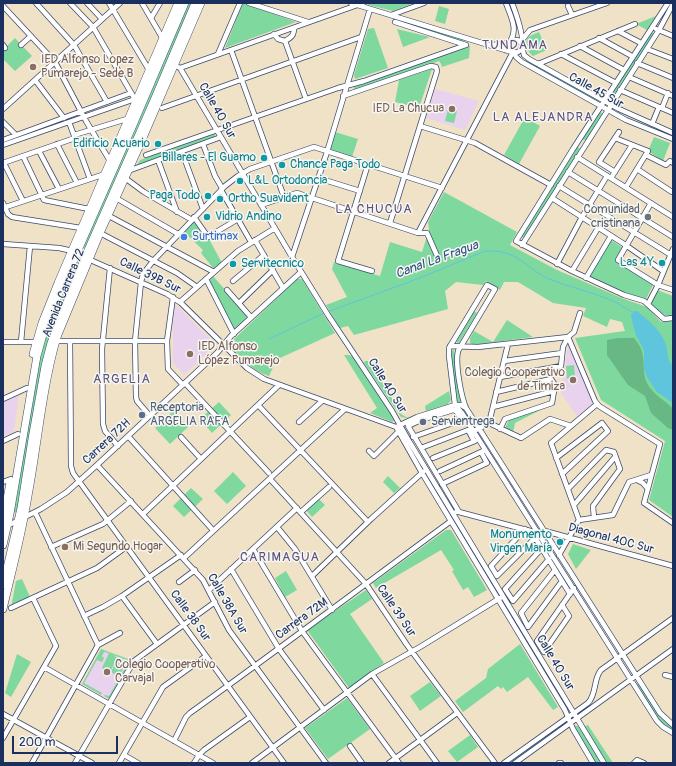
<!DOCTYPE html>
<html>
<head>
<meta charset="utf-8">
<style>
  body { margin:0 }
  #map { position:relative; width:676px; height:766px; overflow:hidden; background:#f0e2c6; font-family:Pangolin,sans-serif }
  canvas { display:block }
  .frame { position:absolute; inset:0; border:4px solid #1b2f5e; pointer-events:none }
  .scale { position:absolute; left:12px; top:736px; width:106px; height:18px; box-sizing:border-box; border:2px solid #1b2f5e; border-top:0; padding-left:5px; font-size:12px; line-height:14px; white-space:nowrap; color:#1b2f5e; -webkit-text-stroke:3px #f6f6f2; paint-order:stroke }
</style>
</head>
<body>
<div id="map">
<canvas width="676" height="766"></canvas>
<div class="frame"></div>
<div class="scale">200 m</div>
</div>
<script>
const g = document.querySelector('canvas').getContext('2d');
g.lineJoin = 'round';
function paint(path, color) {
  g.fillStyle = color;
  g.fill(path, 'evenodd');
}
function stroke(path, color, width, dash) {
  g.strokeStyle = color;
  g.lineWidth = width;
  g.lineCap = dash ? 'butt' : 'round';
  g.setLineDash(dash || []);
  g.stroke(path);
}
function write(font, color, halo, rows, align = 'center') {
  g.font = font + ' Pangolin,sans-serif';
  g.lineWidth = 3;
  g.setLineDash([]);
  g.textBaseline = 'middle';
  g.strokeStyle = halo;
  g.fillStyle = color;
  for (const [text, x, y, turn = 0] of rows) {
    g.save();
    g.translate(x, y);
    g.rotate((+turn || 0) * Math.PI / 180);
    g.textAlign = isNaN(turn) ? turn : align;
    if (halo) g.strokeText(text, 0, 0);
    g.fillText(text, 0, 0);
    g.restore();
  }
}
const built = new Path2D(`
  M435,89L479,101L465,130L426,118Z
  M175,304L216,345L184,375L173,363V324Z
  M568,345L593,404L577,416L561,393Z
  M19,395L14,432L3,436V402Z
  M101,649L131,660L109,699L82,684Z`);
const green = new Path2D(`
  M187,3H193L85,249L81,247Z
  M243,3L296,22L225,48Z
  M369,3H414L393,11L365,4Z
  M439,6L449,9L445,24L435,21Z
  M656,16L647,30L636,24Z
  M399,19L464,39L463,42L398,22Z
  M374,28L388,68L355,79L354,75L368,29Z
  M397,29L430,37L403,47Z
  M539,32L547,50L533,56C527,51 523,41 530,36C533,34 537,33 539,32Z
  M651,32L654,34L612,100L609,98Z
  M15,38L32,56L15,71L3,59V50Z
  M470,46L469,58L442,67L441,64L439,61L354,91V87Z
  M527,60L600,100L599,102L526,62Z
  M432,69L419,108L395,102L399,80Z
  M613,108L673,135V137L612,109Z
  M448,109L457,111L454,123L445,121Z
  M600,112L603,114L586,141L582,139Z
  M525,117L540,126L519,164L504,155Z
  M335,132L358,139L352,157L329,149Z
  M214,133L216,138L136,166L140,160Z
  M654,137L670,143L663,161L648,151Z
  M577,146L580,149L524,238L521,236Z
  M444,192L517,232L510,245L557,270L624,299L647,307L661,322L673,321V517L649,500L665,441L601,400L575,338L625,331L622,322L610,319L607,327L583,316L586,308L553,303L518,282H504L500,290L486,281L483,285L456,282L445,291L448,309L354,335L348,326L340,328L326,305L347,297L332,269L334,262L380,276L390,242L422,252L429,230L428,222Z
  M194,221L209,239L222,263L214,269L201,253L203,250L183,231Z
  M611,240L623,248L615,261L653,285L646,299L622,292L589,277Z
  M76,257L81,259L48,342L29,436L17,513L14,512L41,347Z
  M213,276L249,317L234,331L209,280Z
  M297,279H302L335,333L280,358L274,365L269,376C251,370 241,358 229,344Z
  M657,290L673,296V316C663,317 658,310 651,304Z
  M474,311L477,313L459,343L456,342Z
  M507,320L533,337L474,345L470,343V338L474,331L493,342Z
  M454,350L460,396L462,403H457L450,351Z
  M344,355H349L353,357L395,420L392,422L370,413L377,408Z
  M365,361H370L401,414L406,417H410L406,418L401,417L364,363Z
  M574,365L575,378L567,379L566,366Z
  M449,391L451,400L448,404L426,411L425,406Z
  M219,402L231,415L212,433L200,419Z
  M546,407L515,423L513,433L505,428L509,420Z
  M173,411L188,427L170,444L155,428Z
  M233,472L246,486L227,504L214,491Z
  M388,476L400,488L394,493L383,482Z
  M191,488L203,499L184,517L173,506Z
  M318,498L325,505L312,517L306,510Z
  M446,530H451L487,590L474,597L468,587L463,590L452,571L454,570L441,550L376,588L373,583Z
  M573,544L591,550L576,569L568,554Z
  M286,571L297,590L285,597L275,578Z
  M22,579L31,599L11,608L16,581Z
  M366,590L372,599L350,614L384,663L349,688L307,630Z
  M502,602L511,612L571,712H570Z
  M520,644L558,707L553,710L528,677L507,692L503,687L501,689L498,686L463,712L455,701L486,678L488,669Z
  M101,649L131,660L109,699L104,696L105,695L109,696L129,661L113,655L117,658L110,672L102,668L109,653L104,652L102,656L104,658L102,662L97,660L84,683L102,693L101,695L82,684Z
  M17,654L31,662L11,697L5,693Z
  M118,658L126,662L119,677L111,672Z
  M430,682L441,696L420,711L410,696Z
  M639,683L660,717L673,728V731C656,721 647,700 637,684Z
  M347,698L370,729L328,759L305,728Z
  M564,722L566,725L513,763H507Z
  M588,725L613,763H607L585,726Z
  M575,726H578L601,761L595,763L574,728Z
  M470,735L478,747L457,762L448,751Z`);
const forest = new Path2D(`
  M618,338H634C637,342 641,347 642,352C645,362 642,373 647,383C653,395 665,400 673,409V430L668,428L651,413L645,396L628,385L607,355V340Z`);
const water = new Path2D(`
  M634,311H637C648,320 662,331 666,345C668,353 667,360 673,366V403L657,392L647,377L644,369V350L636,335L631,317V315Z`);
const stream = new Path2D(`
  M327,312L417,279L485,251C518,249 524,267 549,279C569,287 591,292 611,300C618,303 625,308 632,312
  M269,339L324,313`);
const minor = new Path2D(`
  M36,3L74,45L107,102
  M70,3L93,27L133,96
  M87,3L102,19
  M109,3L149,70
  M142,3L163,39
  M249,3L308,22
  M351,3L505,50C509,51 514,53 518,52C529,46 515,11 512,3
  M506,3C510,15 518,28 511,40
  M668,3L573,149L516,241L572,271L624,295L644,301L664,319L673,318
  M3,6L55,62L86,121L110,161
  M568,6L572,15
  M391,15L424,3
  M151,18L160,3
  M395,22L466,45
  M294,28C294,35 292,37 285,41L306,99
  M656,29L673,36
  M618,31L639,42
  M274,34L278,39L285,41
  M599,38L630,55
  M522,40L530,30L607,3
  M3,45L5,48
  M21,45L31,36
  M492,45L501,44L510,42
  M580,46L622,69
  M522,47L524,55L529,59L619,109L673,133
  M647,49L673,59
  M231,50L284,197
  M511,51L508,45L511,40H518L521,43
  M514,52L516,57L522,62L626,120L673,139
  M218,54L240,3
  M561,54L616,83
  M637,63L673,78
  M538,64L635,24
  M174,65L180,68L292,257L328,315L392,411L409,441L604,763
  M180,68L363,3
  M629,77L673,96
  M35,80L64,118
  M620,90L673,113
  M343,96L431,66L436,67L437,71L390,223
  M162,108L361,37
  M662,108L668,93
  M3,109L120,3
  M3,122L16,135
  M69,122L90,179
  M652,124L659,107
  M420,126L475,143L551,185
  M74,135L130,118
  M615,138L648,151L626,187
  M3,140L131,93
  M57,144L77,183
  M203,144L215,176L222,188
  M3,145L138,98
  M39,151L59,189
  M182,152L203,209
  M146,155L338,88L364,81L466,45
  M646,155L666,165L670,161L673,163
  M23,156L44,200L89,209
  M577,157L673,217
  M158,160L177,212
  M3,163L75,138
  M4,163L23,201
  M368,164L338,261L372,271
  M637,169L672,192L673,191
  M128,171L221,137
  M568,172L673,237
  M615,172L599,162L619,132
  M125,178L144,192L192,220
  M318,178L360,191
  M611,178L632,145
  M559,186L671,255
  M221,190L251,242
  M116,198L178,234
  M552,198L624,244L663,271
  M3,203L8,214L12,217L81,228
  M651,203L618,260L658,285L673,290
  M261,205L297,193L418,233H427L438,258
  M3,208L105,174
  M109,216L214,272
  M194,217L208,237L238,219
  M100,233L177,273L197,287
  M418,233L513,52
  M255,240L283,288
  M3,244L59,248L68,250L167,294L181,303L247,368L264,379L396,427
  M522,245L659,30L673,4
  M292,257L327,152L370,9
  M557,264L582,217L607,176
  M110,268L102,349L103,424L105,431L118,446
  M572,271L598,228
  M586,278L611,236
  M206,279L234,334
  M233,281L264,255
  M227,290L249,315
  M173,297L167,341L168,369L183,385
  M180,302L238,251L275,228
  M239,303L273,270
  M648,304L658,285L673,249
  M568,337L595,401L599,406L660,444L644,503L673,523
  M56,341H167
  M70,341L71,466L73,473L284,763
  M3,342H35
  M21,342L30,246
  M450,346L478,347L568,337
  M504,361L562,353
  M500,377L561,366L563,347L568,337L574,332L580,313
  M185,383L269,473
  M496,392L551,379L555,385L552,403L505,419L500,429
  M3,399L27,388
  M258,405L368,522
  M455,405L449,356V348L487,285L495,289L458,351C455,364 461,396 466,408L660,713L673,725
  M455,405L462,413L657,721L663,727L673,733
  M493,407L554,391
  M150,416L137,401L136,397L135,341L141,282L143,274L153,261L198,214L225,186L238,176L250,169L314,147L442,188
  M299,422L322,401
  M489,423L521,438L550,419L571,426
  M489,423L508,344
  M398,426L417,417L455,405H461L466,408
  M396,427L422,473L565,710L573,729L593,763
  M476,430L489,423
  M128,436L211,528
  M181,437L201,459
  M413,437L464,419
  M3,441L18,434
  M421,448L468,430L474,441
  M369,451L374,456L398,432
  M433,458L475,441
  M556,458L602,423L608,431L562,474
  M97,465L203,580L229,630L326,763
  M440,471L483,451
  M270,479L366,584L407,645L495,763
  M637,480L643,483L648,489
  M3,482L11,479
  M442,484L487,463L481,452
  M568,489L606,450L614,452L620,469L593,506L594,518
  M574,505L615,457
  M35,512L98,645
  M301,512L329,487
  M456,512H459L538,533
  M459,512L408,426L421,420L453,410L456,411L462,420
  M143,514L279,385
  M579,520L551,443L597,404
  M579,520L613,515L629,482L651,475
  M277,527L295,549L332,610
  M3,528L41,509L67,492L97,465L217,353L231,336L301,272
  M525,529L491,566L497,576L535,538
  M545,531L673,566
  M534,536L570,594
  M51,547L103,524L131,501
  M542,548L505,589L513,601L549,559
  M253,549L302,631L399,763
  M559,555L579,520
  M184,558L345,409
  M231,569L279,649L324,710
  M555,570L521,613L528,627L562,581
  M312,576L371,519L423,472
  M179,582L195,570
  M209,590L297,508
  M122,596L157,644
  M562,605L569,616L544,652L537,641L574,588
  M11,608L97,568L126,547
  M84,616L103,607L122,596L181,555
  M44,667L213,763
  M372,674L437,763
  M665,675L673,677
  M3,714L92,763
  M3,738L56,646L33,598
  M174,741L186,717L190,713C278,650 364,585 451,521
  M350,746L362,763
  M124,755L138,763
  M32,763L98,645L120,633
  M75,763L134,661L215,602
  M119,763L163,687L206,656
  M194,763L199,755L204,750L250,717
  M252,763L372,674L420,647L500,598
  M389,763L457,713
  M504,763L588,703C597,694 593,679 601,670L673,618
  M515,763L673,649
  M559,763H561
  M634,763L637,760L644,763`);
const highway = new Path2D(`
  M33,354L42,323L58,283L178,3
  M3,522L10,482
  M3,545L10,514L37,356L42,338L58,296L133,125L185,3
  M3,585L21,508L32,439L45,366L51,343L85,257L155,98L195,3
  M3,609C12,571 22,534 28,496C38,443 42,389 57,337L100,233L139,147L201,3`);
const markers = [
  [33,67,4,"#8d6e63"],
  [452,109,4,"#8d6e63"],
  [158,144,4,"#0f9aa8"],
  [264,158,4,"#0f9aa8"],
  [282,165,4,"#0f9aa8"],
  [240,181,4,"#0f9aa8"],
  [208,196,4,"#0f9aa8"],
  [220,199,4,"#0f9aa8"],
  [207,217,4,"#0f9aa8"],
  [648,217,4,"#6b7280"],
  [184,237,4,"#3f7fe0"],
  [662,263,4,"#0f9aa8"],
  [233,264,4,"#0f9aa8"],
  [190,354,4,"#8d6e63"],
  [573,380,4,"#8d6e63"],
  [142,415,4,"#5c6f8a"],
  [423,422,4,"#5c6f8a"],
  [560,542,4,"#0f9aa8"],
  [65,547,4,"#8d6e63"],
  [107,672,4,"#8d6e63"]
];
const educationNames = [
  ["IED Alfonso Lopez",41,60],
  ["Pumarejo - Sede B",41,74],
  ["IED La Chucua",444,109,"right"],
  ["IED Alfonso",198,347],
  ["López Pumarejo",198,361],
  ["Colegio Cooperativo",565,373,"right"],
  ["de Timiza",565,387,"right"],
  ["Mi Segundo Hogar",73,547],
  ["Colegio Cooperativo",115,665],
  ["Carvajal",115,679]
];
const streetNames = [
  ["Calle 45 Sur",596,91,29],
  ["Calle 40 Sur",217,111,60],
  ["Calle 39B Sur",150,276,26],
  ["Avenida Carrera 72",64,293,-68],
  ["Calle 40 Sur",387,386,58],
  ["Carrera 72H",107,442,-43],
  ["Diagonal 40C Sur",611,539,15],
  ["Calle 38A Sur",227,604,60],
  ["Calle 39 Sur",396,611,56],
  ["Calle 38 Sur",190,616,54],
  ["Carrera 72M",302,619,-36],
  ["Calle 40 Sur",555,663,59]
];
const cultureNames = [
  ["Edificio Acuario",150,144],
  ["Billares - El Guamo",256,158],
  ["Chance Paga Todo",290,165,"left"],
  ["L&L Ortodoncia",248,181,"left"],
  ["Paga Todo",200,196],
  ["Ortho Suavident",228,199,"left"],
  ["Vidrio Andino",215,217,"left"],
  ["Las 4Y",654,263],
  ["Servitecnico",241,264,"left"],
  ["Monumento",552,535],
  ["Virgen María",552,549]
];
const worshipNames = [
  ["Comunidad",640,210],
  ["cristinana",640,224]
];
const shopNames = [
  ["Surtimax",192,237]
];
const serviceNames = [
  ["Receptoria",150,408],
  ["ARGELIA RAFA",150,422],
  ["Servientrega",431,422]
];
const neighbourhoodNames = [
  ["TUNDAMA",515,46],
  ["LA ALEJANDRA",543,118],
  ["LA CHUCUA",374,210],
  ["ARGELIA",122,380],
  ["CARIMAGUA",280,558]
];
const waterNames = [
  ["Canal La Fragua",437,260,-20]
];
paint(built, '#e8d2ee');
paint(green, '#7fd89d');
paint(forest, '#67b884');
paint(water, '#5fc5dd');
stroke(stream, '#5fc5dd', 1);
stroke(minor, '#3b4a6e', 6);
stroke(highway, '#3b4a6e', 8);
stroke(minor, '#fff', 4.5);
stroke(highway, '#fff', 7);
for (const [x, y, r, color] of markers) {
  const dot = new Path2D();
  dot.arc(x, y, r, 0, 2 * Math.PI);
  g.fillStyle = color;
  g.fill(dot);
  stroke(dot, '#f6f6f2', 1.5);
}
write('12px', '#785e54', '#f6f6f2', educationNames, 'left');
write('12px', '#1b2f5e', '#f6f6f2', streetNames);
write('12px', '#0d838f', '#f6f6f2', cultureNames, 'right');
write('12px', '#5b616d', '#f6f6f2', worshipNames, 'right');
write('12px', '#366cbe', '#f6f6f2', shopNames, 'left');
write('12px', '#4e5e75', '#f6f6f2', serviceNames, 'left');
g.letterSpacing = '1px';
write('13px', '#5e507b', '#f6f6f2', neighbourhoodNames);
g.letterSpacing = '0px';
write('italic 13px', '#2c547e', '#f6f6f2', waterNames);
</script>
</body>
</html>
